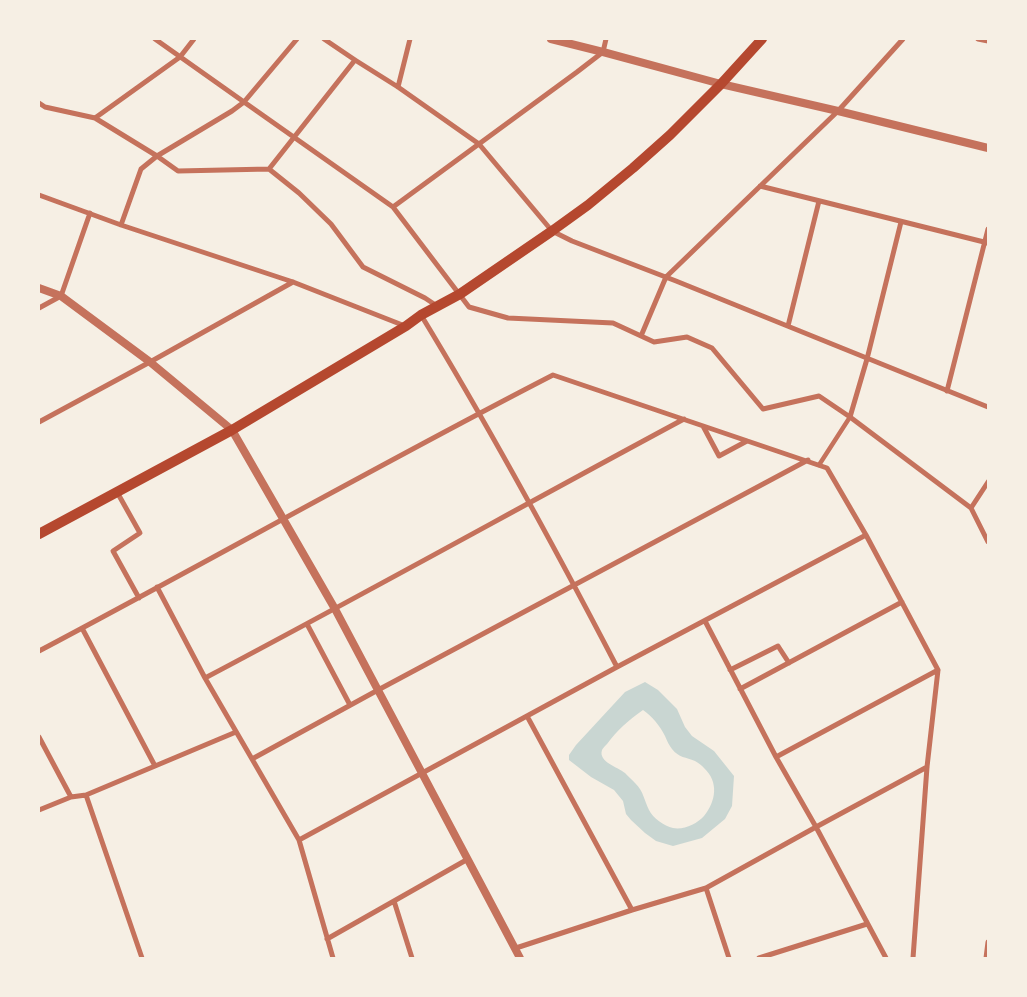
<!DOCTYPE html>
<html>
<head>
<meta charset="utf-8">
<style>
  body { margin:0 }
  #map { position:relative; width:1027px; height:997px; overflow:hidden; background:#f6efe4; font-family:"Archivo Narrow",sans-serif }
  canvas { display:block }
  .frame { position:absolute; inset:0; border:40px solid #f6efe4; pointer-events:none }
</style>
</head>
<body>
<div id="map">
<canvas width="1027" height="997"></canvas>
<div class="frame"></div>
</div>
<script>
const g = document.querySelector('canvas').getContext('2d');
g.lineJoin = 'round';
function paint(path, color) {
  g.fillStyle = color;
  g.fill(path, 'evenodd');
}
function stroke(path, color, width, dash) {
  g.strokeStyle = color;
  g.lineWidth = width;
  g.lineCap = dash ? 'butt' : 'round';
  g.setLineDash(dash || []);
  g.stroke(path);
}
const water = new Path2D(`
  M645,682L658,690L677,709L685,727L692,736L714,751L734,776L732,806L725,819L702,838L673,846L656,841L645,833L631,820L626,814L623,801L614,790L591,777L569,760V755L576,745L625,692ZM643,710C652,716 660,726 665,736C667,741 669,745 672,749C679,758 686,757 695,761C699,763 702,766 704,768C719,782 716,801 704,816C697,824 684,830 673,828C664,826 653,818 649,810C644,800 644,792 635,783C632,780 628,776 625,773C618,767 598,762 602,750C603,748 605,746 607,744C617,730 629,720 643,710Z`);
const pedestrian = new Path2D(`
  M819,465L850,417`);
const minor = new Path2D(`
  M155,39L244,102L393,207L469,307L508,318L613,323L654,342L687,337L712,348L763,409L819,396L850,417L971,508
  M324,39L355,60L398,87L479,144L552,231L572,241L676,281L988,407
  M978,39L988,41
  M398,87L410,39
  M39,103L45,107L95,118L157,156L178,171L269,169L299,193L331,224L363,267L425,298L437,306
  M95,118L180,57L194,39
  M269,169L355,60
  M760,186L988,243
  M39,195L121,225L293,282L405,326
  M393,207L577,72L603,52L606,39
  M121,225L141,169L157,156L232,111L244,102L297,39
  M39,308L61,296L90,213
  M421,315C491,430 555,548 617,667
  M788,326L819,201
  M641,336L666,277L838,111L903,39
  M947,391L988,229
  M850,417L867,359L901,222
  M39,422L150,362L293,282
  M703,426L719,456L747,441
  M988,482L971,508L988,542
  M117,492L140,533L113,551L139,598
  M157,587L205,678L299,840L333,958
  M705,621L776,757L816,827L886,958
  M307,624L350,705
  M82,628L155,766
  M39,651C211,560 380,464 553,375L827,468L866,535L938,670L927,767L913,958
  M730,670L778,646L789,663
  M205,678C366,593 524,505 684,419
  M740,689L902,602
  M527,716L632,910
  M39,737L71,797
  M776,757L938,670
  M252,759L378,690L808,460
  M86,795L142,958
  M39,810L71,797L86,795L236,732
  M299,840L617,667L866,535
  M706,888L729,958
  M394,901L412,958
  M327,939L468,859
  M516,948L632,910L706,888L816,827L927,767
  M759,958L867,924
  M986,958L988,942`);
const tertiary = new Path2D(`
  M551,39L603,52L721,84L838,111L988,148
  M39,288L61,296L150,362L232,430L335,609L520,958`);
const primary = new Path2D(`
  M39,534L232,430L406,326L421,315L460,294L552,231L588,205L633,168L670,135L721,84L762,39`);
paint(water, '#c9d6d2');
stroke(pedestrian, '#c5725c', 4.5);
stroke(minor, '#c5725c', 5);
stroke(tertiary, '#c5725c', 8);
stroke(primary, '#b5482f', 10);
</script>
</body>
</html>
